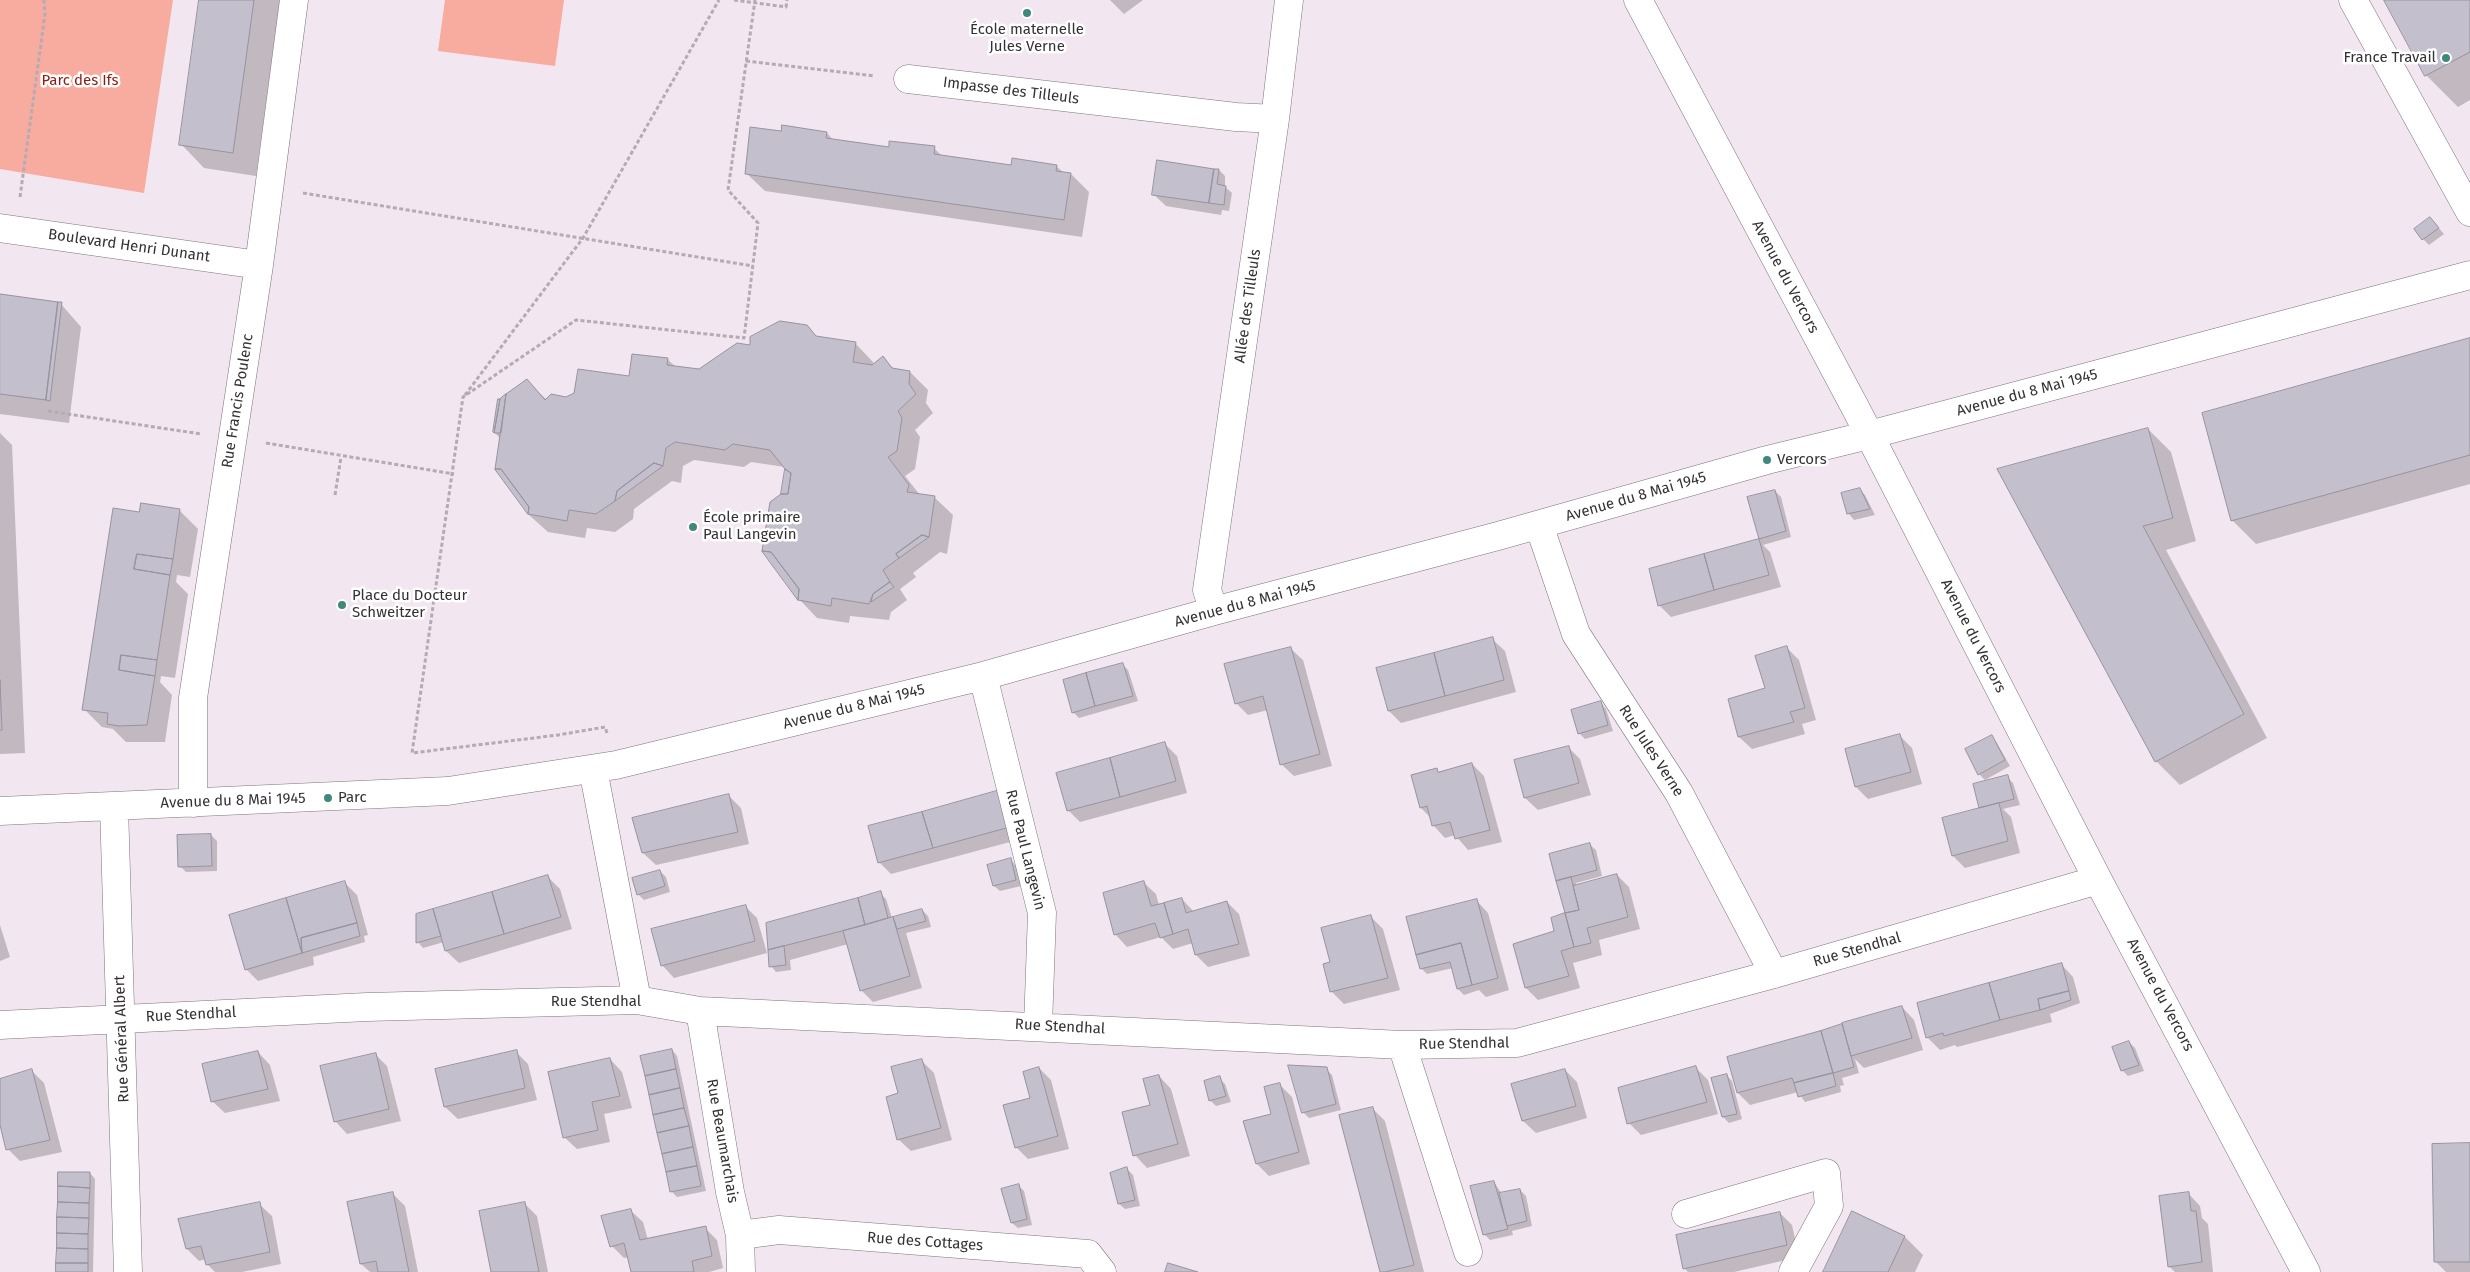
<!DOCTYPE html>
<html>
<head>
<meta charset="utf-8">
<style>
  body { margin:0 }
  canvas { display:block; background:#f2e6f0 }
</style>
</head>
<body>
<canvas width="2470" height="1272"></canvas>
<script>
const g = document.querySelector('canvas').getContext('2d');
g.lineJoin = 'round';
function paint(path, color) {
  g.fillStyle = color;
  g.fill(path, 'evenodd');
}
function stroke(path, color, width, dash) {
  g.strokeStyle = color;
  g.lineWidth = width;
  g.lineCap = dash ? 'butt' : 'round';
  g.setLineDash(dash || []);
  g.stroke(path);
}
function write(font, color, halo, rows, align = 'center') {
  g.font = font + ' "Fira Sans",sans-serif';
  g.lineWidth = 5;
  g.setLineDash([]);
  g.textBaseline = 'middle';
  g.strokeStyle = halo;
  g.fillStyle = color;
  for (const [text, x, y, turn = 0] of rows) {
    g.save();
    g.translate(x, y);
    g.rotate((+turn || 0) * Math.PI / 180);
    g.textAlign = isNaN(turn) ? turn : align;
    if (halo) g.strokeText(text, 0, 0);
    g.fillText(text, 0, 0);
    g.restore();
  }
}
const green = new Path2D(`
  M0,0H173L144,193L0,169Z
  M445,0H564L555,66L438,51Z`);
const shadow = new Path2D(`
  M200,0H280L256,176L204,168L181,144Z
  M1110,0H1143L1124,14Z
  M2386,0H2470V100L2458,107L2426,75Z
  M783,133H827L834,141L890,149L934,148L943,157L1012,166H1056L1064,173L1071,174L1089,192L1082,237L765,191L746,173Z
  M1219,170L1225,176V187L1232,193L1229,211L1222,210L1221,215L1166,206L1153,194Z
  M2430,218L2444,234L2429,245L2423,239Z
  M0,296L61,304L81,327L69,423L0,414Z
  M817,337L855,343L873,362V366L883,358L894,369L910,372L928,390L926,403L933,413L915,430L920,437L915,469L905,476L920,495L934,497L953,515L947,554L940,552L913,573L916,577L900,589L907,600L891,612L889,620L850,616L849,623L817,618L799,599L783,494L786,469L785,467L751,462L744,467L694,460L683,466L681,483L672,481L634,509L633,519L615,532L587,528L585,538L548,532L529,515L496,469L500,438L494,432L527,381L547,400L566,398L630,378L667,359L676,367L699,371L751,347Z
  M2470,339V484L2256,544L2232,520Z
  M2148,429L2171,452L2196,541L2166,550L2267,738L2180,785L2156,761L1999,470Z
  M0,433L12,445L25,753L0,754Z
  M1859,489L1865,495L1875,515L1854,520L1849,514L1842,494Z
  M1775,491L1781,497L1791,537L1763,545L1770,552L1781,587L1671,617L1659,605L1650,570L1760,539L1748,498Z
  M180,511L198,529L190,577L177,575L176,582L188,594L175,678L161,676L160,682L172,695L165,742H126L113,729L102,727L84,709L140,513Z
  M1492,639L1505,651L1516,692L1401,723L1389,711L1378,669Z
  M1290,648L1303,660L1332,766L1294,776L1281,764L1268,710L1248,715L1236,703Z
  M1787,648L1799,660L1816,720L1802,724L1805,734L1752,749L1739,737L1730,700L1766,689Z
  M1122,664L1128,670L1138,701L1079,718L1073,712Z
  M1601,703L1606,709L1613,731L1585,739L1579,733Z
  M1900,736L1912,748L1922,784L1868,799L1856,787L1846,750Z
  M1991,737L1997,743L2010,766L1985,780L1979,774Z
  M1165,744L1177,756L1187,793L1080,822L1068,810Z
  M1568,747L1580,759L1591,795L1538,810L1525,798Z
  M1472,764L1484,776L1502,842L1468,850L1455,835L1445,838L1433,825L1431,818L1421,808L1413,776L1437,770L1439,773Z
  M2007,777L2013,783L2020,805L2003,809L2011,817L2020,853L1965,868L1953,856L1943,819L1980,809L1975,785Z
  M999,791L1021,839L891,874L879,862Z
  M729,796L741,808L749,844L656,865L643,853Z
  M211,835L217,841V871L186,872L180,866Z
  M1590,845L1596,850L1602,876L1576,883L1577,886L1617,875L1629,887L1640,929L1599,940L1602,955L1573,963L1580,988L1538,1000L1526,988L1566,913L1551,855Z
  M1011,860L1016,866L1021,886L1000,891L994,886Z
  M660,871L666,877L670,892L644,900L638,894Z
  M548,877L560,889L572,929L459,963L446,951L444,942L423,948L418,942Z
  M1143,882L1156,894L1159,905L1182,899L1194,912L1227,902L1239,914L1250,956L1208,967L1196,955L1193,943L1173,949L1161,937L1127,947L1115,934Z
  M345,883L357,895L368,935L364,936L365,942L313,957L314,965L258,981L246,969Z
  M880,893L886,899L892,918L922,910L928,916L931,927L906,933L922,988L873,1002L861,990L848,944L790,960L791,970L776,972L771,966L767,924Z
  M1476,900L1488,913L1509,990L1486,997L1479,990L1464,995L1458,989L1453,968L1427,974L1422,969Z
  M745,906L757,918L767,953L674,978L662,965Z
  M1371,917L1383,929L1400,990L1344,1004L1331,991L1332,963Z
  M0,925L10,957L0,961Z
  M2061,964L2073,977L2080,1003L2050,1014L2052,1022L1957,1047L1955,1045L1940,1050L1928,1038L1919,1004Z
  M1902,1007L1914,1020L1923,1050L1864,1068L1855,1059L1859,1073L1842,1078L1844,1085L1840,1086L1841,1092L1805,1102L1798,1092L1750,1105L1738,1093L1728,1058Z
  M2129,1042L2135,1048L2144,1071L2128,1076L2122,1070Z
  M672,1050L677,1056L706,1191L677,1197L671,1191Z
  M258,1052L270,1065L280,1101L225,1113L212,1101Z
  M516,1052L528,1064L537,1100L458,1119L445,1107Z
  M375,1054L387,1066L401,1121L347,1134L335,1121Z
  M610,1059L622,1072L632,1108L604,1114L610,1142L577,1149L564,1137Z
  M922,1061L934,1073L952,1140L911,1151L898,1139L899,1094Z
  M1039,1068L1051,1080L1069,1149L1028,1159L1016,1147L1032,1099Z
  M1696,1068L1708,1080L1718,1114L1641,1135L1629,1123Z
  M1326,1069L1332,1075L1341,1110L1309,1118L1303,1112Z
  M1565,1070L1577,1082L1587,1118L1536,1133L1523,1121Z
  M32,1071L44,1083L62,1152L20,1161L8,1149L0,1120V1080Z
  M1726,1075L1732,1081L1742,1119L1729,1123L1723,1117Z
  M1159,1076L1171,1089L1190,1156L1147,1168L1135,1155Z
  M1219,1078L1225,1084L1231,1102L1216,1106L1210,1100Z
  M1280,1085L1292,1097L1310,1164L1269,1176L1257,1164Z
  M1373,1109L1385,1121L1424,1272H1381Z
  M2470,1145V1272H2446L2436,1262Z
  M1127,1169L1133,1175L1140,1206L1125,1209L1119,1204Z
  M90,1173L95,1179L93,1272H57Z
  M1494,1182L1502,1194L1520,1190L1526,1196L1532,1226L1512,1231L1513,1235L1490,1240L1484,1234Z
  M1018,1185L1024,1191L1032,1225L1018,1228L1012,1223Z
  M2188,1193L2200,1206L2202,1218L2208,1224L2213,1272H2175L2169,1266Z
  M393,1194L405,1206L418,1272H370L361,1264L349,1203Z
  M259,1204L272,1216L281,1264L242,1272H215L207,1264L206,1259L199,1261L187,1249Z
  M525,1204L537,1216L548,1272H493Z
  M630,1210L643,1222L648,1240L705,1228L717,1240L723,1268L709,1272H632L629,1257L624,1258L612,1246Z
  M1780,1213L1792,1225L1799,1257L1734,1272H1688L1684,1268Z
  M1852,1213L1905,1237L1923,1255L1915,1272H1824Z`);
const building = new Path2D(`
  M199,0H254L233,153L179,145Z
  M2384,0H2470V52L2425,76Z
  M782,125L827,132L826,138L889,147V141L935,146L934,154L1011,165L1012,158L1057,165L1056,171L1071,173L1064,220L745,174L750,127L781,131Z
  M1157,160L1214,169L1209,203L1152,195Z
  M1214,169H1219L1217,184L1226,186L1224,205L1209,203Z
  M2430,217L2439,228L2422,240L2414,229Z
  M0,294L58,302L46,400L0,394Z
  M58,302H62L50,401L46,400Z
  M780,321L807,325L816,336L856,342L853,362L872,365L883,356L892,368L910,371L909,384L916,394L898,411L902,418L897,451L888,457L909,485L907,492L935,496L929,537L922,535L896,554L899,558L883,570L890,582L873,594L869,604L832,598L831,606L798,600L799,589L771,552L762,551L770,502L781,494H788L791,473L785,469L770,450L733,444L725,450L675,442L666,448L663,466L654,463L617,491L615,501L596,514L569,510L567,521L528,514L529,507L501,469H495L506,394L527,379L545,400L551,394L566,397L574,393L578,369L629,376L632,354L668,358L667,365L699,369L737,343L750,345V337Z
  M2470,338V455L2231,521L2202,413Z
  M506,394L501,433H494L500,399Z
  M498,399H500L494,433L493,432Z
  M2148,428L2173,518L2143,526L2244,714L2155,762L1997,469Z
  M654,463L663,466L615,501L617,491Z
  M495,469H501L529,507L528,514Z
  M785,469L791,473L788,494H781Z
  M1860,488L1870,509L1847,514L1841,493Z
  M1775,490L1786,531L1759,539L1747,497Z
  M141,503L180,509L173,559L137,554L134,569L170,575L157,660L121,655L119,670L155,676L147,725L119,726L107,724L108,713L82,710L113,508L139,512Z
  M922,535L929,537L899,558L896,554Z
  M1759,539L1769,575L1714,590L1704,554Z
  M762,551L771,552L799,589L798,600Z
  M137,554L173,559L170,575L134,569Z
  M1704,554L1714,590L1658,606L1649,569Z
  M890,582L894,587L871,602L873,594Z
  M1493,637L1504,680L1445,696L1434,653Z
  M1787,646L1805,708L1790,712L1794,722L1738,737L1728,699L1765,688L1755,656Z
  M1291,647L1320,754L1280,765L1263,696L1235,704L1224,664Z
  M1434,653L1445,696L1388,711L1376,668Z
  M121,655L157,660L155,676L119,670Z
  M1123,663L1133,696L1095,706L1086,673Z
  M1086,673L1095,706L1072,713L1063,680Z
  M0,680L2,730H0Z
  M1601,701L1608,725L1578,734L1571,710Z
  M1900,734L1911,772L1855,787L1845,749Z
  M1992,735L2005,760L1978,775L1965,749Z
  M1165,742L1176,781L1120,797L1110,758Z
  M1569,746L1579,783L1524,798L1514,760Z
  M1110,758L1120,797L1067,811L1056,773Z
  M1472,763L1490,830L1455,839L1450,822L1432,826L1427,806L1420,808L1411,775L1437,768L1438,772Z
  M2008,775L2014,799L1979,808L1973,784Z
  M1000,790L1010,827L933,848L922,812Z
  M729,794L738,832L642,853L632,818Z
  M1999,803L2008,841L1952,856L1942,818Z
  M922,812L933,848L878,863L868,826Z
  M211,834L212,866L178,867L177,835Z
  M1590,843L1597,870L1556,881L1549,854Z
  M1011,858L1016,880L993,886L987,865Z
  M660,870L665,886L637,895L632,878Z
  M1617,874L1628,917L1587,928L1591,943L1574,947L1565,913L1579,910L1573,886Z
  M548,875L561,917L504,934L492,892Z
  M1571,877L1579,910L1565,913L1556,881Z
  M345,881L357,923L301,938L302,953L286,898Z
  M1144,881L1151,906L1164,903L1173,934L1160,938L1155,923L1114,935L1103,893Z
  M881,891L888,918L865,925L858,898Z
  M492,892L504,934L445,951L433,909Z
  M286,898L302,953L245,970L229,915Z
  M858,898L865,925L768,950L766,923Z
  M1182,898L1186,913L1227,901L1239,944L1195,955L1188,929L1173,934L1164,903Z
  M1477,899L1498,978L1472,985L1461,943L1416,955L1406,917Z
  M746,905L755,941L661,966L651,929Z
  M433,909L441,936L416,943V914Z
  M922,909L926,921L897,929L893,917Z
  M1565,913L1574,947L1561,951L1569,976L1525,988L1513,944L1554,931L1551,918Z
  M1371,915L1388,978L1330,992L1323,964L1330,962L1321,928Z
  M893,917L910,976L860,991L843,931Z
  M357,923L360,936L302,953L301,938Z
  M1461,943L1472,985L1457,989L1450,962L1420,969L1416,955Z
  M784,946L786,965L769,967L768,950Z
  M2062,963L2069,991L2038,999L2040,1010L2000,1020L1989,983Z
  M1989,983L2000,1020L1944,1036L1943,1033L1926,1038L1917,1003Z
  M2069,991L2071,1000L2040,1010L2038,999Z
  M1902,1006L1912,1038L1851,1056L1842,1023Z
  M1842,1024L1854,1067L1833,1073L1821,1031Z
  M1821,1031L1833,1073L1794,1083L1792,1078L1737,1093L1727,1057Z
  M2129,1041L2139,1065L2121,1071L2112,1047Z
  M672,1049L676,1069L645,1076L640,1056Z
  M517,1050L525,1088L444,1107L435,1069Z
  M258,1051L268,1089L211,1102L202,1064Z
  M376,1053L389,1109L334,1122L320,1066Z
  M610,1058L620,1096L592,1102L598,1130L563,1138L548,1072Z
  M922,1059L941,1128L897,1140L886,1097L898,1093L891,1067Z
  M1288,1065L1327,1067L1336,1104L1302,1113Z
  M1696,1066L1707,1102L1627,1124L1618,1088Z
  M1039,1067L1058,1136L1015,1148L1003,1105L1030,1098L1023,1072Z
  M32,1069L50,1140L6,1150L0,1125V1079Z
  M676,1069L680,1088L649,1095L645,1076Z
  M1565,1069L1576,1106L1522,1121L1511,1084Z
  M1833,1073L1836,1086L1798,1097L1794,1083Z
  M1727,1074L1737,1114L1722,1117L1711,1078Z
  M1159,1075L1178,1144L1133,1156L1122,1112L1150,1105L1143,1079Z
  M1220,1076L1226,1096L1209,1101L1204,1081Z
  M1280,1083L1299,1152L1256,1164L1243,1121L1271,1114L1264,1087Z
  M680,1088L684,1108L653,1115L649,1095Z
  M1373,1107L1414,1265L1385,1272H1380L1339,1115Z
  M684,1108L689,1126L657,1133L653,1115Z
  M689,1126L693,1147L662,1154L657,1133Z
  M2470,1143V1262H2434L2432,1144Z
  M693,1147L697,1166L666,1172L662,1154Z
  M697,1166L701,1186L670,1192L666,1172Z
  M1127,1167L1135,1200L1118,1204L1110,1173Z
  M58,1172H90V1188L58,1186Z
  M1494,1181L1508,1229L1483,1235L1470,1186Z
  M1019,1184L1027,1219L1011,1223L1001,1189Z
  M58,1186L90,1188L89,1203L58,1202Z
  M1520,1189L1527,1221L1507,1226L1499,1193Z
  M393,1192L409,1272H378L376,1261L360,1264L347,1202Z
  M2189,1192L2191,1211H2196L2202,1262L2168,1267L2159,1196Z
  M58,1202L89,1203V1218L57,1217Z
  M260,1202L270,1252L206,1265L201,1246L186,1249L178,1219Z
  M525,1202L539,1272H491L479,1211Z
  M631,1209L640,1240L706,1226L712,1256L692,1261L694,1272H631L624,1243L610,1247L601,1216Z
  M1852,1211L1905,1236L1888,1272H1823Z
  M1780,1212L1787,1245L1683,1269L1676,1235Z
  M57,1217L89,1218L88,1234L57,1233Z
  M57,1233L88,1234V1249L57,1248Z
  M57,1248L88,1249V1263H56Z
  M56,1263H88V1272H56Z
  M1168,1263L1198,1272H1165Z`);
const path = new Path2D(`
  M734,0L786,7L787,0
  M746,61L875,76
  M303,193L753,266
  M20,197L45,14L44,0
  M465,395L583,238L719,0
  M48,411L201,434
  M266,443L454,474
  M335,495L341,457
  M607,733L605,727L558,735L412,753L463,397L576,320L744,338L758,223L728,190L755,0`);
const minor = new Path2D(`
  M1638,0L1856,409L2098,880L2306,1272
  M2353,0L2470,212
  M908,79L1236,117L1275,119
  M0,228L259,265
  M1539,525L1576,634L1679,793L1774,974
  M1214,611L1207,590L1275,119L1289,0
  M983,676L1042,913L1038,1026
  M593,769L637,1000
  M193,803V698L259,265L294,0
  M114,806L128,1272
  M0,811L448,791L616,765L983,676L1214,611L1498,536L1767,460L1869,435L2470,275
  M700,1011L730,1192L740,1235L741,1272
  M0,1025L367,1007L637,1000L700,1011L1402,1045L1517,1043L1774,974L2098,880
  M1402,1045L1468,1252
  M1686,1214L1826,1173L1829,1206L1793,1272
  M740,1235L779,1230L1088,1254L1102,1272`);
const markers = [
  [1027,13,5,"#41877e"],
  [2446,58,5,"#41877e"],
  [1767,460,5,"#41877e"],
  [693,527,5,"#41877e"],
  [342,605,5,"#41877e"],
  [328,798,5,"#41877e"]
];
const poiNames = [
  ["École maternelle",1027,30,"center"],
  ["Jules Verne",1027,47,"center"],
  ["France Travail",2436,58,"right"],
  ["Vercors",1777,460],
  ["École primaire",703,518],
  ["Paul Langevin",703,535],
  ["Place du Docteur",352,596],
  ["Schweitzer",352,613],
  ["Parc",338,798]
];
const parkNames = [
  ["Parc des Ifs",80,81]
];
const streetNames = [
  ["Impasse des Tilleuls",1011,91,7],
  ["Boulevard Henri Dunant",129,246,8],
  ["Avenue du Vercors",1785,277,62],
  ["Allée des Tilleuls",1248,306,-82],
  ["Avenue du 8 Mai 1945",2027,393,-15],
  ["Rue Francis Poulenc",238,401,-81],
  ["Avenue du 8 Mai 1945",1636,497,-16],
  ["Avenue du 8 Mai 1945",1245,604,-15],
  ["Avenue du Vercors",1973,636,63],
  ["Avenue du 8 Mai 1945",854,707,-14],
  ["Rue Jules Verne",1651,751,57],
  ["Avenue du 8 Mai 1945",233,801,-2],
  ["Rue Paul Langevin",1025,850,76],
  ["Rue Stendhal",1857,950,-16],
  ["Avenue du Vercors",2160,995,62],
  ["Rue Stendhal",596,1002],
  ["Rue Stendhal",191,1015,-3],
  ["Rue Stendhal",1060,1027,3],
  ["Rue Général Albert",122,1039,-92],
  ["Rue Stendhal",1464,1044,-1],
  ["Rue Beaumarchais",722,1141,80],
  ["Rue des Cottages",925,1242,4]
];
paint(green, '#f7ac9f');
paint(shadow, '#0003');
paint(building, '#c4bfcc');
stroke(building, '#97939f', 1);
stroke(minor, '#7f747d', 29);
stroke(path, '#b5abb3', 3, [4, 2.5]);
stroke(minor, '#fff', 28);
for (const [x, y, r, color] of markers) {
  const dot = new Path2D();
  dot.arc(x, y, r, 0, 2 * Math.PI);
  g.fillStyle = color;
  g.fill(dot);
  stroke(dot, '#fff', 2);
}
write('15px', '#353034', '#fff', poiNames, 'left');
write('15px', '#8b1c0f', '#fff', parkNames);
write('15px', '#353034', '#fff', streetNames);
</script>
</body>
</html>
